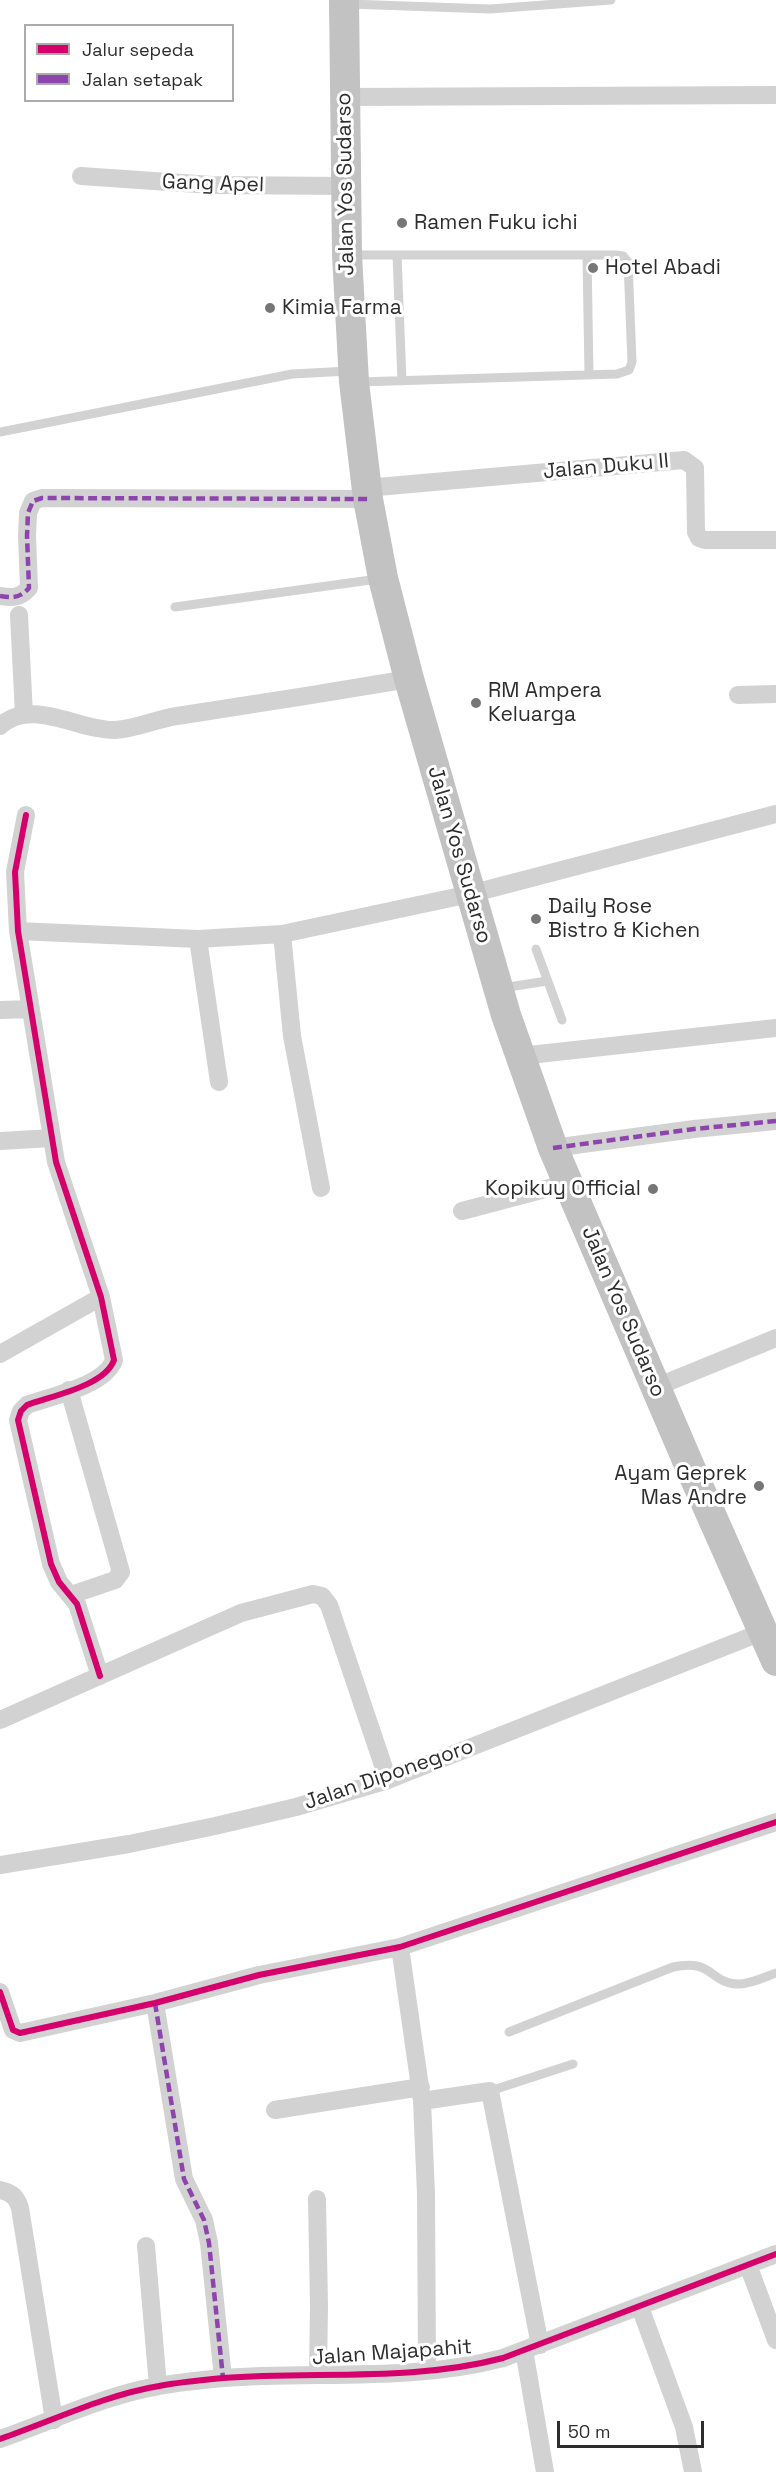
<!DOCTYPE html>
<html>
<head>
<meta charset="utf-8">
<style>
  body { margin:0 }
  #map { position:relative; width:776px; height:2472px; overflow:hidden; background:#fff; font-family:"Space Grotesk",sans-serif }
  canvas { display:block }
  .legend { position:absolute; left:24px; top:24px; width:210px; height:78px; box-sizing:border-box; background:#fff; border:2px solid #ababab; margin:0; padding:8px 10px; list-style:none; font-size:18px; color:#2d2d2d }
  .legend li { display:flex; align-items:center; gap:12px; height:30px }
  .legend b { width:30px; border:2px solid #ababab }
  .scale { position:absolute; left:557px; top:2421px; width:147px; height:27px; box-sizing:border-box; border:3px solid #2d2d2d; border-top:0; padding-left:8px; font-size:18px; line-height:21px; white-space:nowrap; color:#2d2d2d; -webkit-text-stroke:4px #fff; paint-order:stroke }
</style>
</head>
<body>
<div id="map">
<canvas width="776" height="2472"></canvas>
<ul class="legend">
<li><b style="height:8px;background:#d6006c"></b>Jalur sepeda</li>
<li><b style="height:8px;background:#8e44ad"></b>Jalan setapak</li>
</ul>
<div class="scale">50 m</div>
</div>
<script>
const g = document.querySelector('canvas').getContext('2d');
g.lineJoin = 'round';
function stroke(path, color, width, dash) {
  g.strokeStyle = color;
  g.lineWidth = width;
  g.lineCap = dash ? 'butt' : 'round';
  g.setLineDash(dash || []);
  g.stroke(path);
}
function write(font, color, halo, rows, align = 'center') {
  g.font = font + ' "Space Grotesk",sans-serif';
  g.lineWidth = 6;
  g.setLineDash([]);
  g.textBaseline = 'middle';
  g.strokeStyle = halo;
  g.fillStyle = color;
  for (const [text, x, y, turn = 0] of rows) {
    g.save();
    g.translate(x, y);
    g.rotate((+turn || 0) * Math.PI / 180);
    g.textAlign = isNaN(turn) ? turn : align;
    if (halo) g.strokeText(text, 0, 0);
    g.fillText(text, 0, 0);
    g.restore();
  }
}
const service = new Path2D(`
  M349,4L490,9L611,0
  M350,255H616L623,256L628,262L632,362L629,370L617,374L359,382
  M397,255L402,381
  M587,255L589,375
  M0,432L292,374L349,371
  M175,607L378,579
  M536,949L562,1020
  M502,988L547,981
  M509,2032L673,1967C713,1958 710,1984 739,1984C751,1984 765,1977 776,1973
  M490,2091L573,2064`);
const minor = new Path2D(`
  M345,97L776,95
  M81,176L212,185L346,186
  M366,488L684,460L695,468L696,532L699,538L705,540H776
  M0,596C13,598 20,598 29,588L27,536L28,513L33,501L42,498L368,499
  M19,615L24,715
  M738,695L776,694
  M0,726C32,697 79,731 115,730C136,729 156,719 177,716C254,704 332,692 409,679
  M26,815L15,872L18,931L56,1162L101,1297L114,1360C105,1386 51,1396 27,1405L21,1411L18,1420L51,1564L59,1582L77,1604L100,1676
  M18,931L198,939L282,934L470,894L776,814
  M282,934L292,1036L321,1188
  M198,939L219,1082
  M0,1010L31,1009
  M520,1056L776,1028
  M0,1141L52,1138
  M553,1148L694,1129L776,1121
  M462,1211L568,1183
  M0,1354L101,1297
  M656,1387L776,1338
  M69,1390L121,1572L115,1580L71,1595
  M0,1720L241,1613L313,1594L322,1596L329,1605L388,1780
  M0,1865L129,1844L215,1826L296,1807L388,1780L762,1632
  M400,1947L422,2101L426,2194L427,2371
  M0,1992L13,2030L20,2033L155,2003L259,1975L400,1947L776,1822
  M155,2003L184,2179L204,2220L209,2243L223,2378
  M422,2101L490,2091L540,2345
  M275,2110L421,2087
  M0,2190C12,2193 16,2196 20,2208L54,2420
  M317,2199L319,2306L318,2375
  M146,2246L158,2386
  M748,2265L776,2340
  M640,2307L684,2427L693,2472
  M524,2350L545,2472
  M0,2439C52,2421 105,2395 159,2386C180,2382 202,2380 223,2378C316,2371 412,2382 503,2358L776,2254`);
const trunk = new Path2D(`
  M344,0L347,255L354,382L368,499L383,578L409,679L506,1015L553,1148L693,1474L776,1661`);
const quiet = new Path2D(`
  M0,596C13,598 20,598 29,588L27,536L28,513L33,501L42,498L368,499
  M553,1148L694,1129L776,1121
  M155,2003L184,2179L204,2220L209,2243L223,2378`);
const cycleway = new Path2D(`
  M26,815L15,872L18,931L56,1162L101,1297L114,1360C105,1386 51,1396 27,1405L21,1411L18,1420L51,1564L59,1582L77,1604L100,1676
  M0,1992L13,2030L20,2033L155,2003L259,1975L400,1947L776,1822
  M0,2439C52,2421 105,2395 159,2386C180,2382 202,2380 223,2378C316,2371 412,2382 503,2358L776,2254`);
const markers = [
  [402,223,6,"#767676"],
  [593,268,6,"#767676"],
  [270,308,6,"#767676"],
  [476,703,6,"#767676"],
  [536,919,6,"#767676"],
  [653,1189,6,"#767676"],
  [759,1486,6,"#767676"]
];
const streetNames = [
  ["Gang Apel",213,184,2],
  ["Jalan Yos Sudarso",346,184,-91],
  ["Jalan Duku II",606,467,-5],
  ["Jalan Yos Sudarso",459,855,74],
  ["Jalan Yos Sudarso",623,1312,67],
  ["Jalan Diponegoro",389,1775,-19],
  ["Jalan Majapahit",392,2353,-4]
];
const poiNames = [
  ["Ramen Fuku ichi",414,223],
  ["Hotel Abadi",605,268],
  ["Kimia Farma",282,308],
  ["RM Ampera",488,691],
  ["Keluarga",488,715],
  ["Daily Rose",548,907],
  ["Bistro & Kichen",548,931],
  ["Kopikuy Official",641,1189,"right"],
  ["Ayam Geprek",747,1474,"right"],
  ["Mas Andre",747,1498,"right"]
];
stroke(service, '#d2d2d2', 9);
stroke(minor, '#d2d2d2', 18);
stroke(trunk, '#c2c2c2', 30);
stroke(quiet, '#8e44ad', 4.5, [9, 4.5]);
stroke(cycleway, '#d6006c', 6);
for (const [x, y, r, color] of markers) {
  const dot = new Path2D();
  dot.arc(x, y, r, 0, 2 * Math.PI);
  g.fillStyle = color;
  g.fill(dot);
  stroke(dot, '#fff', 2);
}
write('21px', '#2d2d2d', '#fff', streetNames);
write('21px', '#2d2d2d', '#fff', poiNames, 'left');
</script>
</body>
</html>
